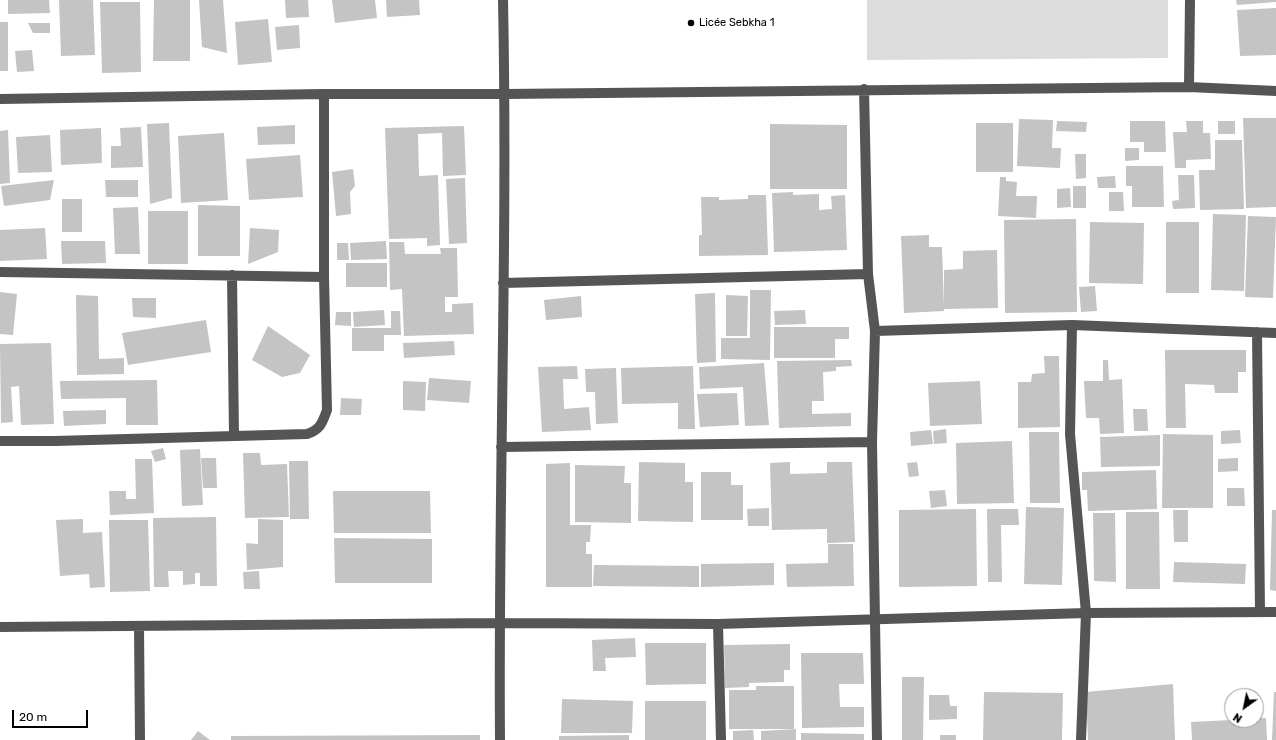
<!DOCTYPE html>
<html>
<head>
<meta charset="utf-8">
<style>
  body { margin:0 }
  #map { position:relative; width:1276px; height:740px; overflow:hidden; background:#fff; font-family:Rubik,sans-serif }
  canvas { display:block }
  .north { position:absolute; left:1224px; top:688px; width:40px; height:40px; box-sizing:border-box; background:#fff; border:1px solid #999; border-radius:50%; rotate:213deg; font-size:11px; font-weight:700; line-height:16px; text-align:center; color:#000 }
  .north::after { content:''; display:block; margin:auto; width:14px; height:18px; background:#000; clip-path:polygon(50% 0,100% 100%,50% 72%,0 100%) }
  .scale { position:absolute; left:12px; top:710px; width:76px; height:18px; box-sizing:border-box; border:2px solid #000; border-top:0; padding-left:5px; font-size:12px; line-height:14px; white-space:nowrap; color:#000; -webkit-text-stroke:3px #fff; paint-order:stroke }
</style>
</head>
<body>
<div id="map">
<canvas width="1276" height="740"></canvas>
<div class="north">N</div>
<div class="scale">20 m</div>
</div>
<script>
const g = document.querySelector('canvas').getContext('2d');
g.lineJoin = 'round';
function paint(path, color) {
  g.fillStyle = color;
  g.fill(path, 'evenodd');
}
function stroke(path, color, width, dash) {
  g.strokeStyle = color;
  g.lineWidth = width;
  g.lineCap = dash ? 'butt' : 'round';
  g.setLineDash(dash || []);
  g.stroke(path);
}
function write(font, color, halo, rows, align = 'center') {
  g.font = font + ' Rubik,sans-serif';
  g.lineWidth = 3;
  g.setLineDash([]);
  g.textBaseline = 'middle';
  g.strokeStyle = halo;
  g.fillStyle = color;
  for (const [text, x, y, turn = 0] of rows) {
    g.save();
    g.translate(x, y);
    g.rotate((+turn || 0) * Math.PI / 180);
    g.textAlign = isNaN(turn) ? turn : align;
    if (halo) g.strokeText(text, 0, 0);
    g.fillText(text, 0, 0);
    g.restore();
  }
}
const green = new Path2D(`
  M867,0H1168V58L867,60Z`);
const building = new Path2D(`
  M8,0H49L50,13L8,14Z
  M59,0H93L95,55L61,56Z
  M154,0H190V61H153Z
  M199,0H223L227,53L202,47Z
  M285,0H308L309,17L286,18Z
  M332,0H375L377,18L335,23Z
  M386,0H419L420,15L387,17Z
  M1236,0H1276V2L1237,5Z
  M100,2H140L141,72L102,73Z
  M1276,8V55L1240,56L1237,10Z
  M268,19L272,62L238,65L235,22Z
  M0,22H8V71H0Z
  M28,23H50V33H33Z
  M299,25L300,48L277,50L275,27Z
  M32,50L34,71L17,72L15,51Z
  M1243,118H1276V207L1246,208Z
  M1019,119L1053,120L1052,148H1061L1060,168L1017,166Z
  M1057,121L1087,122L1086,132L1056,131Z
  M1130,121H1165L1166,152H1144V142H1130Z
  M1186,121H1203V133H1210L1211,159L1186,160V168H1175L1173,132H1187Z
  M1218,121H1235V134H1218Z
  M169,123L172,198L150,204L147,124Z
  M976,123H1013V172H976Z
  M770,124L847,125V189H770Z
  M295,125V144L258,145L257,127Z
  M464,126L466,175L443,176L442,133L418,134L419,176L438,175L440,245L427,246V238L389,239L385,128Z
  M141,127L143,167L111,168V146H121L120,128Z
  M101,128L102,163L61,165L60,130Z
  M8,130L10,183L0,184V131Z
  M224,133L228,200L181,203L178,136Z
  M50,135L52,172L18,173L16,137Z
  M1215,140H1242L1244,209L1200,210L1199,170H1215Z
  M1125,148H1139V160L1125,161Z
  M1075,154H1086V178L1076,179Z
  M300,155L303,197L249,200L246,159Z
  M1126,166H1163L1164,207H1132V186H1126Z
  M353,169L355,186L350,192L351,214L336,216L332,172Z
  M1178,175H1194L1195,208L1173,209L1172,201L1179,200Z
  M1115,176L1116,188H1098L1097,177Z
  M1000,177H1006V181L1017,182L1016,196H1037L1036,218L998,216Z
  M465,178L467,243L449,244L446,179Z
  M54,180L50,200L4,206L1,186Z
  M105,180H138V197H106Z
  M1073,186H1086V208H1073Z
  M1070,188L1071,207L1057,208V189Z
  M793,192V195L819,194V210L832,209L831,196L845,195L847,250L774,252L772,193Z
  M1109,192H1123L1124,211H1109Z
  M748,195H766L768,255L699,256V235H702L701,197H719V200L748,199Z
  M62,199H82V232H62Z
  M198,205L240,206V256H198Z
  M138,207L140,254H115L113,208Z
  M148,211H188V264H148Z
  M1213,214L1246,215L1244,291L1211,290Z
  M1248,216L1276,217L1273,298L1245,297Z
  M1076,219L1077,312L1005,313L1004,220Z
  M1090,222L1144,223L1143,284L1089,283Z
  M1166,222H1199V293H1166Z
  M45,228L47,259L0,261V230Z
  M250,228L279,230L278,252L248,264Z
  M929,235V247H942L944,307V270L963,269V251L997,250L998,308L944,309V311L904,313L901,236Z
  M61,241H105L106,263L62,264Z
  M386,241L387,259L351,260L350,243Z
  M389,242H404L405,254H441L440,248H457L458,297H445V312H452V304L473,303L474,334L404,336L402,289L390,290Z
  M337,243H348L349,260H337Z
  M346,263H387V287H346Z
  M1095,286L1097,311L1081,312L1079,287Z
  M750,290H771L770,360L721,359V338H750Z
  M0,292L17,294L13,335L0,334Z
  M715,293L716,362L697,363L695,294Z
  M76,295L98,296L99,359L124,358V374L77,375Z
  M726,295L748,296L747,336H726Z
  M581,296L582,317L546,320L544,300Z
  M132,298H156V318L133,317Z
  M384,310L385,325L354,327L353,312Z
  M805,310L806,324L775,325L774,311Z
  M391,311H400L401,335H384V351H352V328H391Z
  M336,312H351V326L335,325Z
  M206,320L211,352L128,365L122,333Z
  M268,326L310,355L300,373L282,377L252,360Z
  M774,327H849V339H835V358H774Z
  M454,341L455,355L404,358L403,343Z
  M51,343L54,424L21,425L19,386L11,387L13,422L1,423L0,344Z
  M1165,350H1246V372H1238V393H1215L1214,385L1185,384L1186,428H1166Z
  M1044,356H1059L1060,427L1018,428V382H1031L1032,374L1045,373Z
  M851,360L852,366L836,367V371L823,372L824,401H812V414L851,413V426L779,428L777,361Z
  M1103,360H1108L1109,380L1122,379L1124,433L1100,434L1099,418H1086L1084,381H1103Z
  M764,363L769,425L745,426L743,387L700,389L699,367Z
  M577,366L578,379H563L564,409L589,407L591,430L542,432L538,367Z
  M693,366L695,429H678V403L622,404L621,368Z
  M616,368L618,423L596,424L595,392H586L585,369Z
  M429,378L471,381L469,403L427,400Z
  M157,380L158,425H126V398L61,399L60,381Z
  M403,381L426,382L425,411L403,410Z
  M980,381L982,424L930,426L928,383Z
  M737,393L739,425L700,427L697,394Z
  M341,398L362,399L361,415H340Z
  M1133,409H1147L1148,431H1134Z
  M106,410V424L64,426L63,411Z
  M946,429L947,443L934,444L933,431Z
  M931,430L933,444L911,446L910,432Z
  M1240,430L1241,443L1221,444V431Z
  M1029,432H1059L1060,503H1030Z
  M1163,434L1213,435V508H1162Z
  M1160,435V466L1101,467L1100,437Z
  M1012,441L1014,503L957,504L956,443Z
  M163,448L166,459L155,462L151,451Z
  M200,449L203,505L182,506L180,450Z
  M243,453H260L261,465L287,464L289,517L245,518Z
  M201,458H216L217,488H203Z
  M1238,458V471L1218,472V459Z
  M135,459H152L154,513L110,515L109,491H126V499H136Z
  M289,461H308L309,519H290Z
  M639,462L685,463V482H693V522L638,521Z
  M790,462V474L827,473V462H852L855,542L827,543V529L772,530L770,463Z
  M917,462L919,476L909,477L907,463Z
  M570,463V525H591L590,542H586V554H592V587H546V464Z
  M575,465L625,466L624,483H631V523L575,522Z
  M1156,470L1157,509L1088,511L1087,490H1082V472Z
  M701,472H731V485H743V520H701Z
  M1227,488H1244L1245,506H1227Z
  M945,490L947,506L931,508L929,491Z
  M333,491H430L431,533H334Z
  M1026,507L1064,508L1062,585L1024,584Z
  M769,508V526H748L747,509Z
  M976,509L977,586L899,587V510Z
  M987,509H1018L1019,525H1001L1002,582H988Z
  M1173,510H1188V542H1174Z
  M1272,510H1276V591L1270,590Z
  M1126,512H1159L1160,589H1126Z
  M1093,513H1115L1116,582L1094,581Z
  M216,517L217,586H200V573H195V584L183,585V571H168L169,587H154L153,518Z
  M83,519V533L102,532L105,587L90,588L89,574L60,576L56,520Z
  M258,519L283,520V567L247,570L246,543L258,544Z
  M109,520H148L150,591L110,592Z
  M334,538L432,539V583H335Z
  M828,544H853L854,586L787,587L786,564L828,563Z
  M1174,562L1246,564L1245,584L1173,582Z
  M774,563V585L701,587V564Z
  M594,565L699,566V587L593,586Z
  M259,571L260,589H244L243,572Z
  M635,638L636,657L605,658L606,671H593L592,640Z
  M645,643H706V684L646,685Z
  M790,644V670H784V682L749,683V687L725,688L724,645Z
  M801,653H863L864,684H839L840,707H864V727L802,728Z
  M902,677H924L923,740H902Z
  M1173,684L1175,740H1088L1086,692Z
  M756,686H794V729H729V690H756Z
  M984,692L1063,693L1062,740H983Z
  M1274,692H1276V740H1272Z
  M929,695H949L950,706H957V719L929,720Z
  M562,699L633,701L632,733H561Z
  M645,701H706V740H645Z
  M1256,718H1266L1267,740H1192L1191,722L1232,720H1256Z
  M796,729V740H761V731Z
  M753,730L754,740H733V731Z
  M198,731L210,740H191Z
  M801,733L864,734V740H801Z
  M480,735V740H231V736Z
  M629,735V740H559V736Z
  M940,735H956V740H940Z`);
const minor = new Path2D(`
  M1189,87L1190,0
  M864,89L868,274L875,331L872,442L877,740
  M0,99L324,94H505L1189,87L1276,91
  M0,272L324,277
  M232,275L234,436
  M503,283L868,274
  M1072,325L1070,434L1086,613L1081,740
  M875,331L1072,325L1276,333
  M1257,332L1260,612
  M0,441H55L307,434C321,429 322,423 327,410L324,277V94
  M501,447L872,442
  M718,624L721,740
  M0,627L499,623L718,624L1086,613L1276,612
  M139,627L140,740
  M500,740C498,493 508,247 503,0`);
const markers = [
  [691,23,4,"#000"]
];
const poiNames = [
  ["Licée Sebkha 1",699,23]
];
paint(green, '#dcdcdc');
paint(building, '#c4c4c4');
stroke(minor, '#555', 10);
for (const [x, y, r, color] of markers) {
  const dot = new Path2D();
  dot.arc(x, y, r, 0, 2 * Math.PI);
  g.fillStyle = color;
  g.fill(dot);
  stroke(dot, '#fff', 1.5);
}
write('11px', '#000', '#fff', poiNames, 'left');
</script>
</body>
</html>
